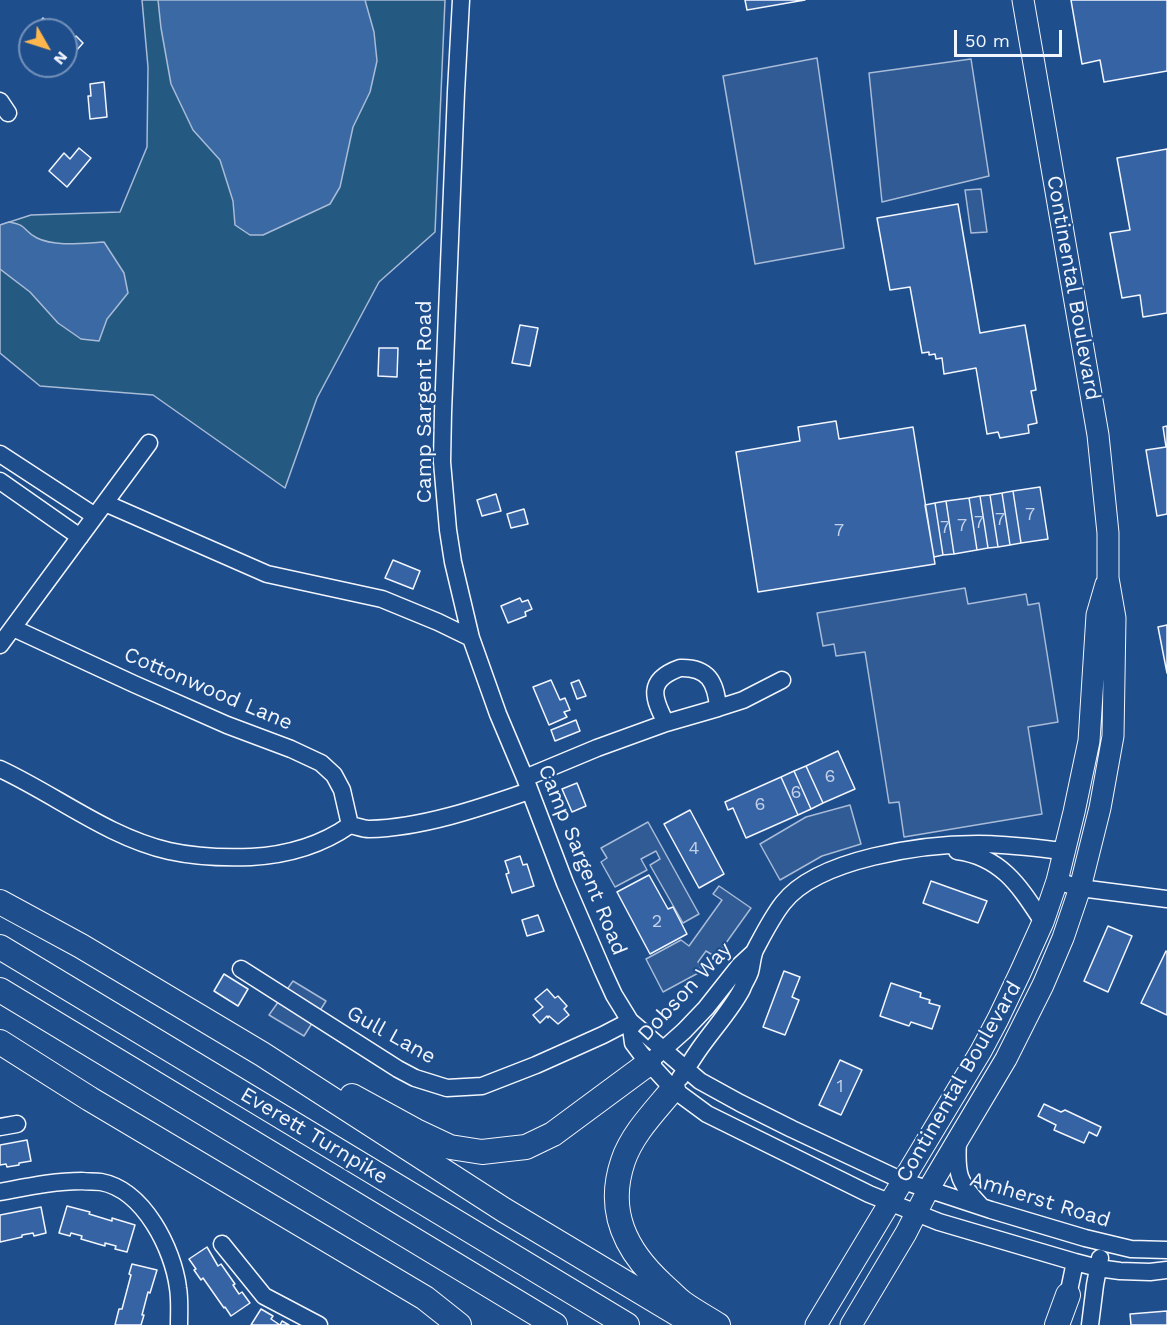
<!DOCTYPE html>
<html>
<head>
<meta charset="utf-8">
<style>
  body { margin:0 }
  #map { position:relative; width:1167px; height:1325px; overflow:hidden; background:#1f4e8c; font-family:"Work Sans",sans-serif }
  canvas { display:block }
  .north { position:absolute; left:18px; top:18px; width:60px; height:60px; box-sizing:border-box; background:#1f4e8c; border:2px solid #7391ba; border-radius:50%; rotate:129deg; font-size:16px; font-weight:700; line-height:24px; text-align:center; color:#f2f6ff }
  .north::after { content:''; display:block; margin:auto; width:21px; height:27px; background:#ffb74d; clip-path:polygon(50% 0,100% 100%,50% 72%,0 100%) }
  .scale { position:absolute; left:954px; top:30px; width:108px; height:27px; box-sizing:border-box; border:3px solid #f2f6ff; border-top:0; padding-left:8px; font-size:18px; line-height:21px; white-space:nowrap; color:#f2f6ff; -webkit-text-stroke:4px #1f4e8c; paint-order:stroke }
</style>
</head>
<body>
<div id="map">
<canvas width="1167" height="1325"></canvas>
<div class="north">N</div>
<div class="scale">50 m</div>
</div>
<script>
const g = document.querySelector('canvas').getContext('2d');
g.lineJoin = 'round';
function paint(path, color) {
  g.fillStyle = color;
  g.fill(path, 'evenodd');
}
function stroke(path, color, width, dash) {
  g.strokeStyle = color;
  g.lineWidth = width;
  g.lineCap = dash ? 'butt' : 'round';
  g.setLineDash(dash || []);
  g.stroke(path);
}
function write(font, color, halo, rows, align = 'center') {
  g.font = font + ' "Work Sans",sans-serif';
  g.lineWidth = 4.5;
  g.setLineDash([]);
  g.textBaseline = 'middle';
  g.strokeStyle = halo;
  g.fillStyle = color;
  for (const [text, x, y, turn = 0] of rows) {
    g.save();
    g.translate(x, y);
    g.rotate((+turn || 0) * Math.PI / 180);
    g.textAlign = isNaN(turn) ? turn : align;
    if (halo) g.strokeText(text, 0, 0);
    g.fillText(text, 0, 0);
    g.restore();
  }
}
const green = new Path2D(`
  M142,0H445L435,232L379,282L317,398L285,488L153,395L40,386L0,353V225L31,215L120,212L147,147L148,67Z`);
const parking = new Path2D(`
  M817,58L844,248L755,264L723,76Z
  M971,59L989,176L882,202L869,73Z
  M981,189L987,232L971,233L965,190Z
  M965,588L968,604L1026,594L1028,605L1039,603L1058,722L1028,727L1042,814L904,837L899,802L889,803L865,652L836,656L834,644L823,646L817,613Z
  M850,805L861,844L822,856L780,880L760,844L806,817Z
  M648,822L699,914L683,923L650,865L660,859L656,851L641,859L647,870L615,887L601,862L607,858L601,848Z
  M719,886L751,908L716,957L706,951L698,962L702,971L663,992L646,959L681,940L689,946L722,900L713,894Z
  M293,981L326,1001L304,1036L269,1015Z`);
const water = new Path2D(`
  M158,0H365L374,32L377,61L370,92L353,127L340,187L330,204L263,235H250L235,225L233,201L220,160L193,130L171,84L161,28Z
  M9,222C28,225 23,231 37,238C55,247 84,243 104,242L124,273L128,293L107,319L99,341L81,339L58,323L30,292L0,269V225Z`);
const building = new Path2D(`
  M745,0H805L747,10Z
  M1071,0H1167V71L1104,82L1100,60L1082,64Z
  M43,18L57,30H34L33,29Z
  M76,36L83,43L68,60L66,58V38L70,42Z
  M104,82L107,117L90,119L88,96H91L90,84Z
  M79,148L91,158L67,187L49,171L64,153L70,159Z
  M1167,149V313L1143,317L1140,295L1122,298L1110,233L1130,230L1117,158Z
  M958,204L980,333L1025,325L1036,390L1031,391L1037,423L1028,425L1029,433L1000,438L998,432L987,434L976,368L944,374L942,358L936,359L935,354L929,355V352L922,353L910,287L890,290L877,218Z
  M520,325L538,328L530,366L512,363Z
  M379,348H398L397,377L378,376Z
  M836,421L839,439L913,427L935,564L758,592L736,452L800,441L798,427Z
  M1167,426V514L1157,516L1146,450L1166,447L1163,427Z
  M1040,487L1048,539L1021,543L1013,491Z
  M1013,491L1021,543L1010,545L1002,493Z
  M1002,493L1010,545L998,547L990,495Z
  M496,494L501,511L482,516L477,500Z
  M990,495L998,547L988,548L980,496Z
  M980,496L988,548L977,550L969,498Z
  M969,498L977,550L954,554L946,501Z
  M946,501L954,554L943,555L935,503Z
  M935,503L943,555L934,557L925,505Z
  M524,509L528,524L511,528L507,514Z
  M393,560L420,571L413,589L385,578Z
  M520,598L522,602L528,600L532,609L525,612L526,616L508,623L501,606Z
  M1167,625V673L1158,627Z
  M551,680L560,700L565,698L570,710L564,712L567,717L549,725L533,687Z
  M579,680L586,696L577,699L571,683Z
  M576,720L580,731L555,741L551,730Z
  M838,751L855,789L823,803L806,766Z
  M806,766L823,803L811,809L794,771Z
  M794,771L811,809L798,815L781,777Z
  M781,777L798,815L746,838L733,808L728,810L725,802Z
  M577,783L586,806L572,812L562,789Z
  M690,810L724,874L699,888L664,824Z
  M520,856L523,865L527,864L534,886L512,893L506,874L509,873L505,861Z
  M649,875L668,909L673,907L687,934L650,954L617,892Z
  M931,881L987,901L978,923L923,903Z
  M538,915L544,931L527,936L522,920Z
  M1108,926L1132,936L1108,992L1084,981Z
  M1166,951L1167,952V1015L1141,1003Z
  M784,971L800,977L792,997L799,1000L785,1035L763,1027Z
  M224,974L248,989L238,1006L214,991Z
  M891,983L921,993L920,997L930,1000L929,1003L940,1006L932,1029L911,1022L909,1026L880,1016Z
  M547,989L555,998L558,996L567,1006L564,1009L569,1015L558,1024L549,1016L548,1018L547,1016L540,1023L533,1015L543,1007L535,999Z
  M840,1060L862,1070L841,1115L819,1105Z
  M1044,1104L1061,1112L1065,1110L1101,1127L1097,1136L1089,1132L1084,1143L1054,1130L1056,1125L1038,1116Z
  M27,1140L31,1161L19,1163V1165L7,1167L6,1164L0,1165V1145Z
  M67,1206L90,1212L89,1214L112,1221V1218L135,1225L127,1252L115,1249L116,1246L105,1243V1246L81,1239L82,1236L71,1233L70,1236L59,1233Z
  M41,1207L46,1233L34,1236L33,1233L22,1235V1237L0,1242V1215Z
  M207,1247L218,1266L221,1264L235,1284L233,1285L239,1294L242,1292L250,1303L231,1316L225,1307L224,1308L203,1278L201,1280L194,1270L196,1269L189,1259Z
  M132,1264L157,1270L150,1293L148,1292L142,1315H144L141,1325H115L119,1309H122L131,1275L129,1274Z
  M261,1309L273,1316L271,1319L280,1325L282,1321L289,1325H251Z
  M1167,1311V1325H1131L1130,1314Z`);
const minor = new Path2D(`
  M461,0L456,92L443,412L442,462L448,530L453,562L471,638L498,714L525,778L565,883L603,971L614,995L630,1021L700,1081L740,1103L792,1129L903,1181L991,1210L1085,1238L1131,1249L1167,1250
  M0,101L8,113
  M0,454L95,516
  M0,481L80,537
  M105,503L267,574L382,599L438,622L471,638
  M13,628L134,684L227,725L291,749L321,763L334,775L342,790L350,825
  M0,645L149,443
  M680,668C708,667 716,682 718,708L666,723C653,698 646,680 680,668Z
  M718,708L743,700L782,680
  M0,769C56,795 108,837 169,851C196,857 224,858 251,857C288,855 320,846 350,825C356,826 363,829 369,829C421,828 480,808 529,791
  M525,778L597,748L666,723
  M957,851C1002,857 1020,887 1043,922
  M1057,881L1080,888L1167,899
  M241,969L398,1069L415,1078L447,1088L482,1086L536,1065L603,1035L630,1021
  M630,1021L633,1043L642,1055L673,1089L707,1114L869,1194L939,1222L1075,1262L1098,1268L1120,1271L1150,1272L1167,1270
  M656,1056L684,1031L706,1008L740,965L754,952
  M680,1078C687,1068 693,1058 700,1048C714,1028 731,1010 742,989C744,983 748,978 750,972C752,965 752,957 755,950C763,935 772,917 783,903C818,858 924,844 978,844C1007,844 1035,848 1064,851
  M0,1127L17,1124
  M958,1141C956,1174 958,1182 981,1206
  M0,1192C27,1187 54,1181 82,1181C88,1182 95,1181 101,1182C144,1190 173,1249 178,1288C180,1300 179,1313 179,1325
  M222,1244L264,1296L319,1325
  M1066,1305L1075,1262
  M1090,1325L1095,1285L1100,1258`);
const major = new Path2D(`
  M816,1325L981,1051L998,1019L1020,973L1043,922L1057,881L1074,812L1089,741L1097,615L1106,584
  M851,1325L906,1233L928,1190L1006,1059L1043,985L1063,938L1080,888L1100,808L1113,736L1115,618L1108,578V533L1098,435L1023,0`);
const highway = new Path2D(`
  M0,902L81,946L262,1054L504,1210L696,1325
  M0,947L627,1325
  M0,990L555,1325
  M0,1042L90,1099L425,1298L459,1325
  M673,1089C655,1111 632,1134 623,1161C606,1211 625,1250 662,1284C669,1290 676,1298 683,1303C694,1311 707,1318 718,1325
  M352,1096L416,1131L450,1147L482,1152L508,1149L526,1147L553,1134L649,1063
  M1057,1325L1068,1295`);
const numberNames = [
  ["7",1030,515],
  ["7",1000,520],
  ["7",979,523],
  ["7",962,526],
  ["7",945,528],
  ["7",839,531],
  ["6",830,777],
  ["6",796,793],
  ["6",760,805],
  ["4",694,849],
  ["2",657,922],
  ["1",840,1087]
];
const streetNames = [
  ["Continental Boulevard",1073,288,80],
  ["Camp Sargent Road",425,402,-90],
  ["Cottonwood Lane",208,689,23],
  ["Camp Sargent Road",582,860,68],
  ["Dobson Way",685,992,-47],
  ["Gull Lane",391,1035,29],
  ["Continental Boulevard",959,1082,-60],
  ["Everett Turnpike",314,1136,31],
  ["Amherst Road",1040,1200,17]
];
paint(green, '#245a82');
stroke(green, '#a8bbd7', 1.5);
paint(parking, '#305b95');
stroke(parking, '#a8bbd7', 1.5);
paint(water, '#3b69a3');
stroke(water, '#a8bbd7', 1.5);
paint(building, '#3563a3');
stroke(building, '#f2f6ff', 1.5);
stroke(minor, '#f2f6ff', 19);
stroke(major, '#f2f6ff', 23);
stroke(highway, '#f2f6ff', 26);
stroke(minor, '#1f4e8c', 16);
stroke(major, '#1f4e8c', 21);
stroke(highway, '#1f4e8c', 24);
write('18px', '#c3d1e8', null, numberNames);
write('21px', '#f2f6ff', '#1f4e8c', streetNames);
</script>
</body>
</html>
